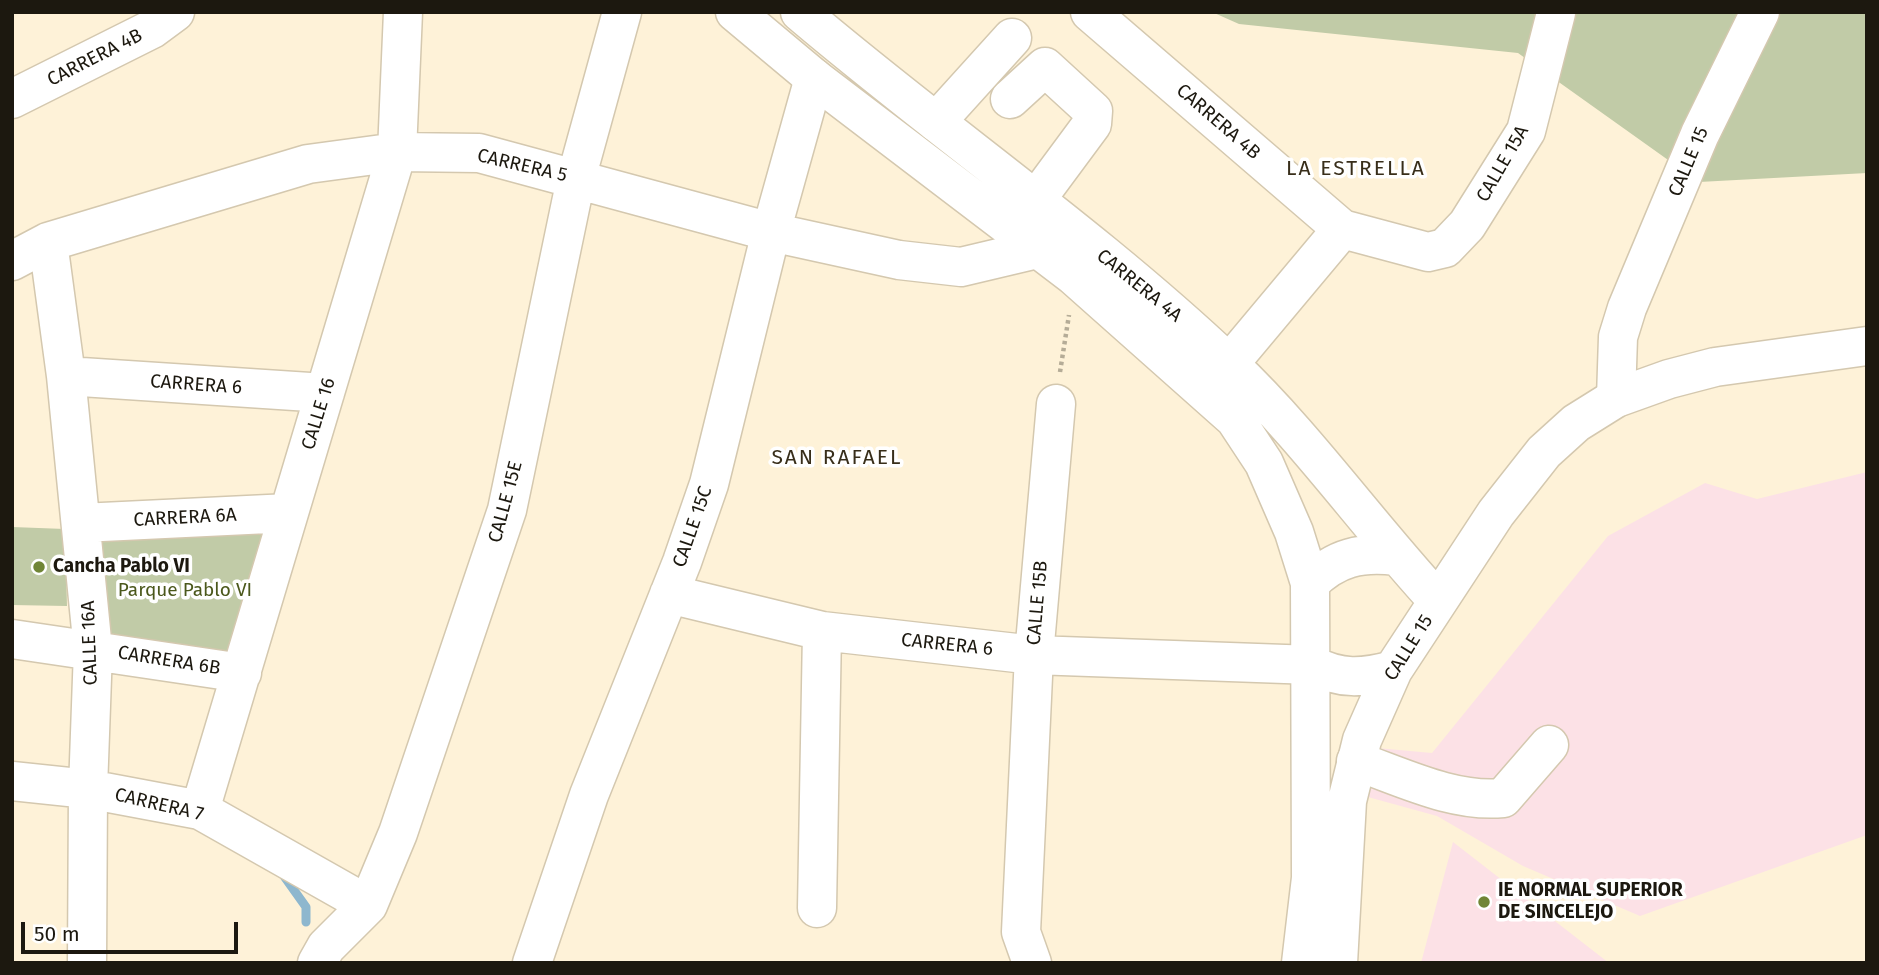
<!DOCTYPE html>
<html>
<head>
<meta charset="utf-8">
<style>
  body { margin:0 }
  #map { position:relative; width:1879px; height:975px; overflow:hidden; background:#fef2d8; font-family:"Fira Sans",sans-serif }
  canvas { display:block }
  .frame { position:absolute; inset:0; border:14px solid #1c180f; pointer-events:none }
  .scale { position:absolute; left:21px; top:922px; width:217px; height:32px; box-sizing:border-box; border:4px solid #1c180f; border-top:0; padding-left:9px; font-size:21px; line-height:24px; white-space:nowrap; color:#1c180f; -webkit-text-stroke:5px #fff; paint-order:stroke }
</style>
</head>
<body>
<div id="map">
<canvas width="1879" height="975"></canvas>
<div class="frame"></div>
<div class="scale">50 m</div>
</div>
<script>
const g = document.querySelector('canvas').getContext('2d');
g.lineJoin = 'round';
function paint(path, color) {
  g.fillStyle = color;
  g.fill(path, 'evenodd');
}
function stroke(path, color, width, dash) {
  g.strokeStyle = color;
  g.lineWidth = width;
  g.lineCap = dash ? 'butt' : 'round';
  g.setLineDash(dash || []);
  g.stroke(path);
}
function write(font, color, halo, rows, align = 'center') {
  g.font = font + ' "Fira Sans",sans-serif';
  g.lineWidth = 7;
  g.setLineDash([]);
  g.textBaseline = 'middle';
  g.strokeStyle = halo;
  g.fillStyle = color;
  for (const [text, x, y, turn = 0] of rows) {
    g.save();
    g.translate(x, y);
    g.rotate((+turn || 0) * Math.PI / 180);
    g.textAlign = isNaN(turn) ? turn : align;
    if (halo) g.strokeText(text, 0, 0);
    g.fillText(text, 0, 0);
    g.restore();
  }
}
const education = new Path2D(`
  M1867,472V835L1640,916L1523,866L1437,816L1357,794L1366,747L1432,753L1608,536L1705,483L1757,499Z
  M1453,842L1609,963H1421Z`);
const green = new Path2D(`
  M1212,12H1867V173L1699,182L1518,53L1239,24Z
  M277,516L240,670L95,649L84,525Z
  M12,527L65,529L67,606L12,605Z`);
const stream = new Path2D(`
  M281,872L306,907V922`);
const path = new Path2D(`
  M1060,372L1069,315`);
const minor = new Path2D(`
  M1090,12L1342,229L1428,252L1445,248L1467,225L1526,131L1556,13
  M12,99L152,29L175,12
  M1010,99L1045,67L1093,111L1092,124L1035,201
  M936,122L1012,38
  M48,242L66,376L93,650L88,789L87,963
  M12,261L48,242L308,164L397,152L479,153L771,232L899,260L961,267L1037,249
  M1229,364L1342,229
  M66,376L325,393
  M1616,398L1618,337L1627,308L1700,134L1760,12
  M81,523L289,513
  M669,594L822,631L1034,655L1313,665
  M12,639L242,673
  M1356,761C1402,777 1454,803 1503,798L1549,745
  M12,781L88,789L200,810L368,905
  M200,810L397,152L403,12
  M817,908L822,631
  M317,963L326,947L368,905L398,833L507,510L576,179L622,12
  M532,963L589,795L682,562L709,484L771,232L814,78
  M1032,963L1021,932L1034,655L1056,404`);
const major = new Path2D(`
  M735,12L814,78L1074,276L1235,419L1264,463L1294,532L1310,583L1311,878L1301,963
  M800,12C941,132 1095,237 1229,364C1306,437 1366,523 1438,601
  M1310,583C1336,557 1361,552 1396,556
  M1313,665C1340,680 1363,678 1393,670
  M1338,963L1347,801L1362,740L1393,670L1496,513L1544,452L1576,423L1616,398L1669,379L1715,367L1867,346`);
const markers = [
  [39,567,7,"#708536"],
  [1484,902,7,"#708536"]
];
const streetNames = [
  ["CARRERA 4B",95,58,-27],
  ["CARRERA 4B",1218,122,41],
  ["CALLE 15",1689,162,-67],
  ["CALLE 15A",1503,164,-60],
  ["CARRERA 5",522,166,13],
  ["CARRERA 4A",1139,286,39],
  ["CARRERA 6",196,385,4],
  ["CALLE 16",319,414,-73],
  ["CALLE 15E",506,502,-75],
  ["CARRERA 6A",185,518,-3],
  ["CALLE 15C",693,527,-71],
  ["CALLE 15B",1038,603,-85],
  ["CALLE 16A",90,643,-92],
  ["CARRERA 6",947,645,6],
  ["CALLE 15",1409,648,-58],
  ["CARRERA 6B",169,661,9],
  ["CARRERA 7",159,805,13]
];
const poiNames = [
  ["Cancha Pablo VI",53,567],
  ["IE NORMAL SUPERIOR",1498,891],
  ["DE SINCELEJO",1498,913]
];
const parkNames = [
  ["Parque Pablo VI",185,591]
];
const neighbourhoodNames = [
  ["LA ESTRELLA",1356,169],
  ["SAN RAFAEL",837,458]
];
paint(education, '#fce1e6');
paint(green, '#c1cba7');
stroke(stream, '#8eb7ce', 9);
stroke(minor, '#d4c8af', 41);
stroke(major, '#d4c8af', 41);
stroke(path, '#b5ac97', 4.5, [3.5, 3.5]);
stroke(minor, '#fff', 38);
stroke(major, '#fff', 38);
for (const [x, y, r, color] of markers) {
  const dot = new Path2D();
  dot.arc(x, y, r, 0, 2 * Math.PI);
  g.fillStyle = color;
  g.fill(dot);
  stroke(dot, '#fff', 2.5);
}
write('19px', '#1c180f', '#fff', streetNames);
write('bold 19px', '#1c180f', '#fff', poiNames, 'left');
write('19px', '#4b581c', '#fff', parkNames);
g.letterSpacing = '2px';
write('21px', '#382e1a', '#fff', neighbourhoodNames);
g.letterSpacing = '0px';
</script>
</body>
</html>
